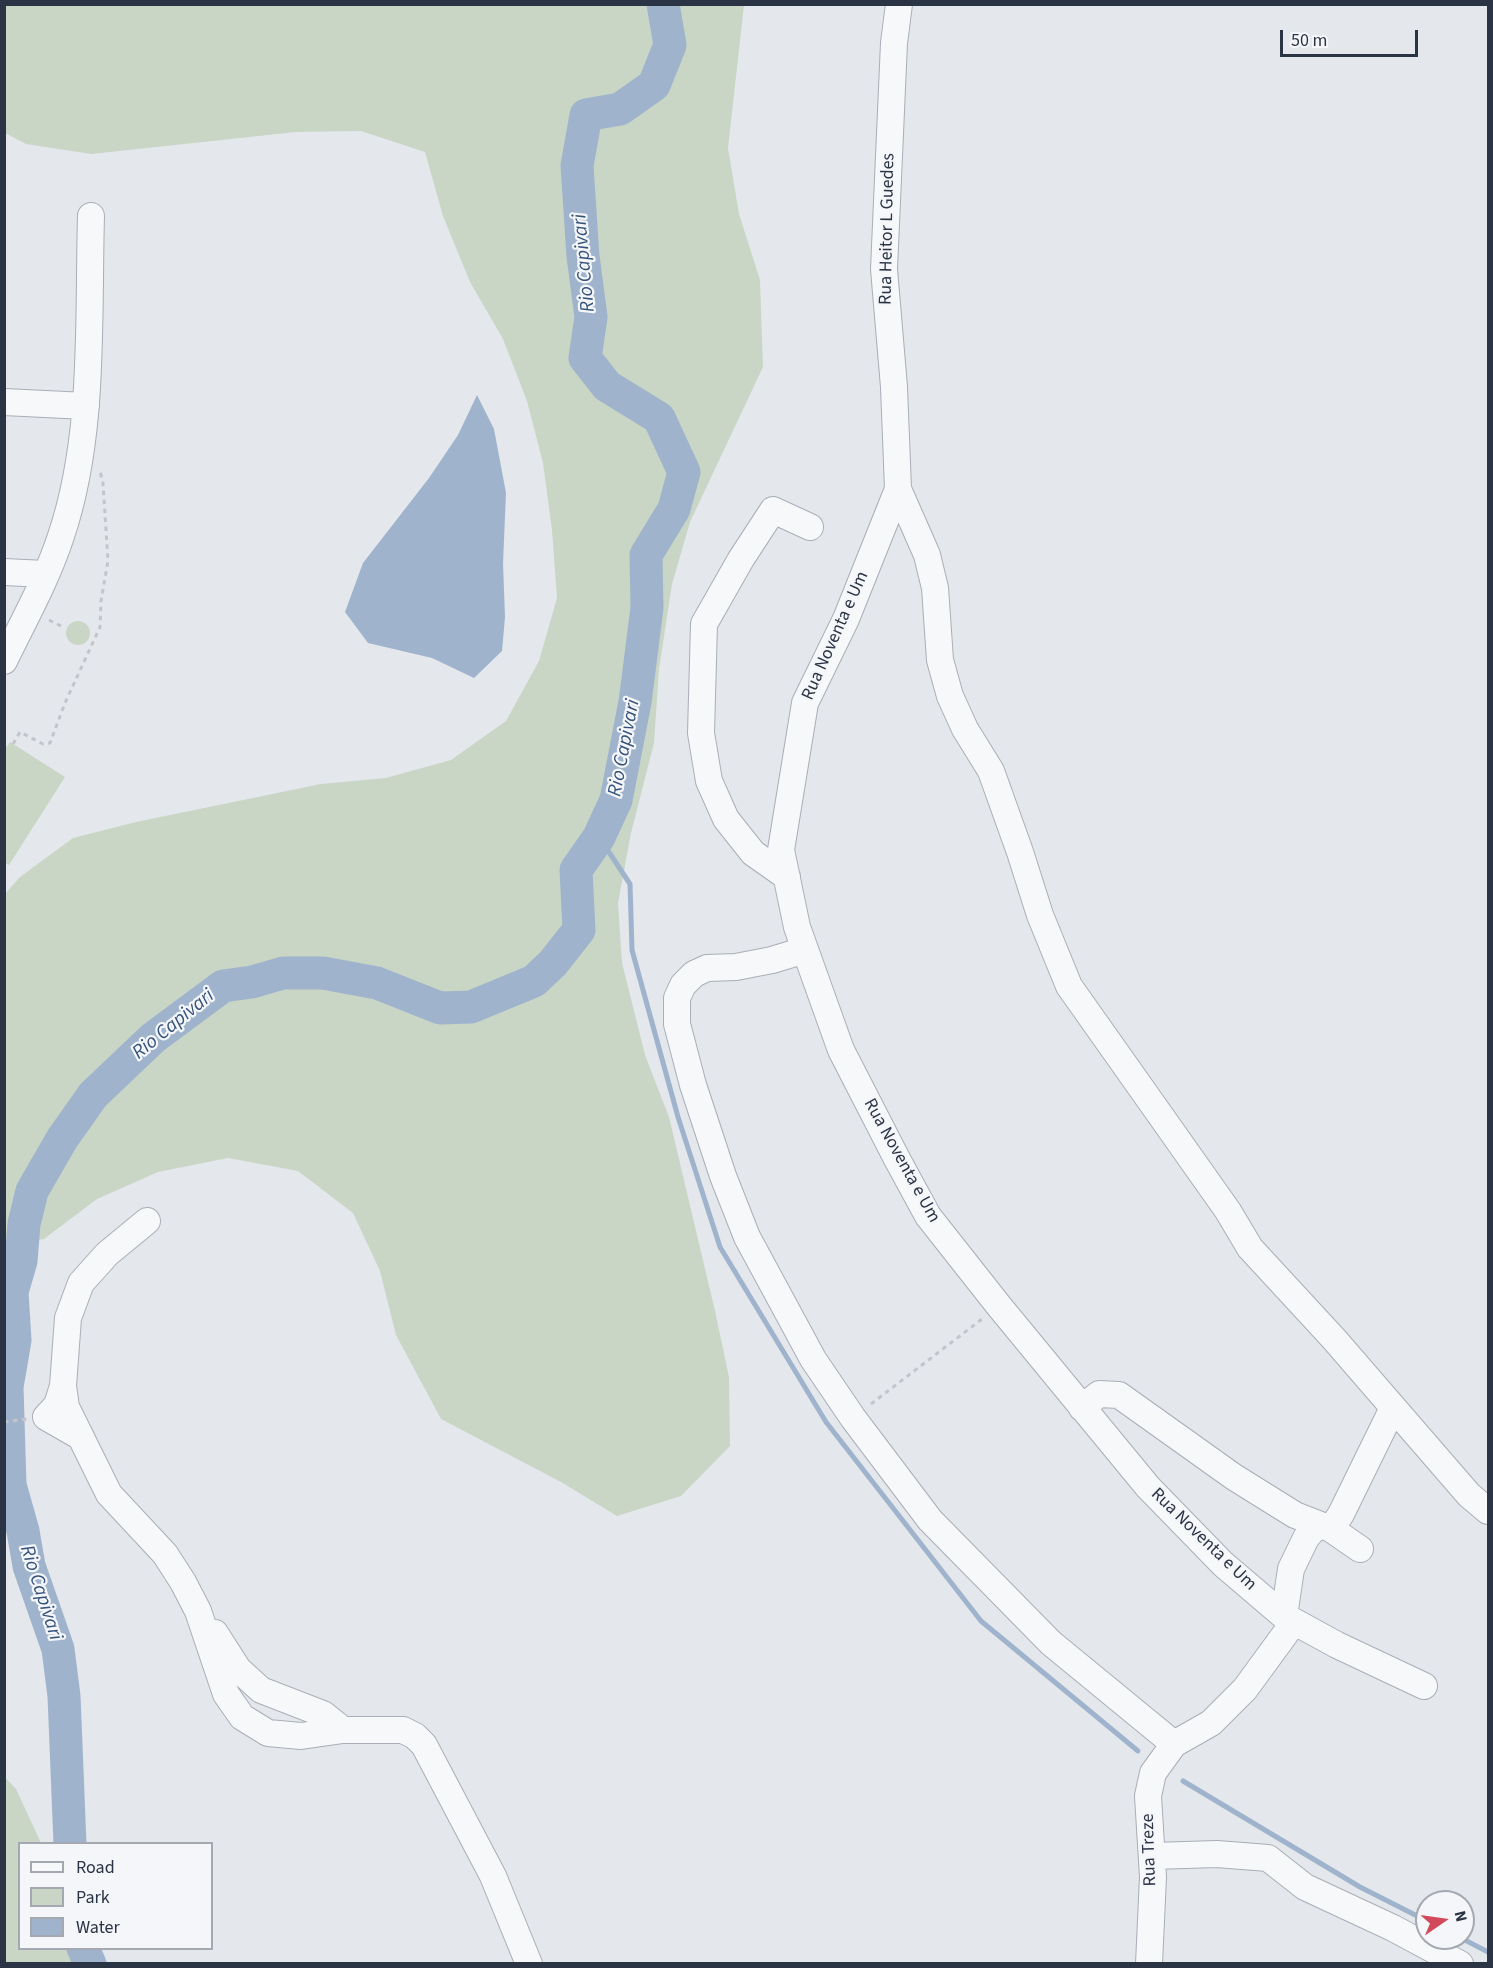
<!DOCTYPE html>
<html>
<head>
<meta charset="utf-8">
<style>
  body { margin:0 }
  #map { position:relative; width:1493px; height:1968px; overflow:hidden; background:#e4e7ec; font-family:"Source Sans 3",sans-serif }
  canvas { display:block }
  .frame { position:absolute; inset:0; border:6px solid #2b3445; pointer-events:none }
  .legend { position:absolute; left:18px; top:1842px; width:195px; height:108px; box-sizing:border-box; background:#f4f6f9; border:2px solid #a4a8b1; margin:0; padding:8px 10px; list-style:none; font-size:18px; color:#2b3445 }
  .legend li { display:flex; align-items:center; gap:12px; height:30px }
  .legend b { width:30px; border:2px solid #a4a8b1 }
  .north { position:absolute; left:1415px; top:1890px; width:60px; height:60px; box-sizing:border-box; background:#f4f6f9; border:2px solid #a4a8b1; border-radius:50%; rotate:77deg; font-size:16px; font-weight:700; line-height:24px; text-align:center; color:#2b3445 }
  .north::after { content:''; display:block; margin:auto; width:21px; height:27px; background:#d1495b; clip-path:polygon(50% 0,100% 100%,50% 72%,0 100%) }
  .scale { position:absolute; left:1280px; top:30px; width:138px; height:27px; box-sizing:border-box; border:3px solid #2b3445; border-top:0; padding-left:8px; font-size:18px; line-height:21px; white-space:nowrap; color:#2b3445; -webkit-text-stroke:4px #f4f6f9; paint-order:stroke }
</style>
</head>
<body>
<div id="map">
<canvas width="1493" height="1968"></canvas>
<div class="frame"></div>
<ul class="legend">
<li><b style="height:8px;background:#f7f8fa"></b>Road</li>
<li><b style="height:16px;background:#c9d6c5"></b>Park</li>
<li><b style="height:16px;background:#9fb4cc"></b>Water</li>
</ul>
<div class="north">N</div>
<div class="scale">50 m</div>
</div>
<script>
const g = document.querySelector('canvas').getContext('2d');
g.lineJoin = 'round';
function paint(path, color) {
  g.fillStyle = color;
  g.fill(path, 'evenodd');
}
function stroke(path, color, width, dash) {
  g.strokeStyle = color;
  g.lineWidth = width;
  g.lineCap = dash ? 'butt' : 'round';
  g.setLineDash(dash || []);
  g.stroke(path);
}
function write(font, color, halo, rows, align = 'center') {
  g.font = font + ' "Source Sans 3",sans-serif';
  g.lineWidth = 4.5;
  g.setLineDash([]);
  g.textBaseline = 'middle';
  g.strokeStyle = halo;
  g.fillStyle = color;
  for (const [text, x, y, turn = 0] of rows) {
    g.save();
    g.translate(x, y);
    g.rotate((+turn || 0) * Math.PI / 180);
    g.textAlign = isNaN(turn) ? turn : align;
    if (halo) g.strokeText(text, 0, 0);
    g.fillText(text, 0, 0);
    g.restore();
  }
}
const green = new Path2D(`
  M4,5H744L728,148L739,214L760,280L763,367L690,522L672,584L659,669L654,743L631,833L618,903L622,963L645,1055L669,1117L715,1311L729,1377L730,1446L681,1496L617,1516L561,1482L441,1419L396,1335L380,1271L353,1213L298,1171L228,1158L158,1172L97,1199L44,1239L5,1245L4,895L20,877L73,838L136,822L321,784L386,778L451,760L506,721L539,661L557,598L552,530L543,463L527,401L503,339L470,282L443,216L425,152L361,131L296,132L91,154L26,144L5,133Z
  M66 633a12 12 0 1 1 24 0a12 12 0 1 1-24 0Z
  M10,742L65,777L9,865L4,862V750Z
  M4,1776L16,1789L41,1843L20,1844V1948L83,1949L89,1961L87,1963H5Z`);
const water = new Path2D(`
  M477,395L494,429L506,493L503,563L505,617L502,651L474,678L432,658L368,643L345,612L363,563L429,478L458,435Z`);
const stream = new Path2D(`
  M599,837L630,884L632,950L678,1117L720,1247L826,1422L981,1621L1138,1751
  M1183,1781L1360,1887L1427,1921
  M1461,1938L1488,1952`);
const river = new Path2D(`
  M70,1844L64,1696L58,1649L29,1566L23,1531L10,1485L7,1387L15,1340L12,1292L21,1261L24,1224L32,1191L62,1139L93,1095L153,1038L223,986L252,982L283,973H323L377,983L440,1008L471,1007L534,981L553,963L579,930L576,870L599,837L616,800L635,702L647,608L646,555L674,509L684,472L659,418L607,386L585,358L591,317L583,256L577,166L586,115L620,109L654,85L670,45L663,4
  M83,1948L90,1964`);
const path = new Path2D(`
  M49,620L61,626
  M13,744L20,732L43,744L50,743L65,703L100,627L101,601L108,561L103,483L100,471
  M871,1404L982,1319
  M4,1422L27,1419`);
const minor = new Path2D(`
  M899,4L894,43L884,269L894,387L898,489L927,555L935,588L940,660L950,696L965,729L991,771L1020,852L1040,915L1069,986L1228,1211L1250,1248L1334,1339L1469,1495L1488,1511
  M4,402L86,406
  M898,489L846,619L805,703L781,850L797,927L841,1050L897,1159L928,1216L999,1306L1148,1487L1223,1564L1284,1616L1337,1645L1424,1686
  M4,572L46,574
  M4,661C24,620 47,579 61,536C95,436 88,320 91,216
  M787,877L753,853L726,819L709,781L701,733L704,624L741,559L773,510L810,527
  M805,950L772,960L736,967L707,968L694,974L683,985L677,998V1024L693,1085L723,1176L747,1237L813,1359L853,1418L930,1520L1051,1643L1174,1744
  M147,1221L107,1254L81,1283L68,1318L63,1386L66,1407L109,1494L165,1554L183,1582L198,1611L226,1694L242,1717L268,1733L301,1736L343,1730H403L415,1736L424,1745L493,1876L529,1964
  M63,1386L57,1405L46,1417L81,1437
  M1082,1408L1099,1394L1119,1395L1234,1477L1295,1515L1331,1529L1360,1549
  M1331,1529L1341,1514L1393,1408
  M1284,1616L1291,1569L1306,1538L1318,1524
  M215,1633L238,1669L261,1690L323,1714L343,1730
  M1152,1856L1217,1854L1268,1858L1305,1887L1393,1928L1460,1964
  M1149,1964L1153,1877L1148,1796L1153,1773L1174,1744L1211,1723L1245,1689L1294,1622`);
const streetNames = [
  ["Rua Heitor L Guedes",888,229,-89],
  ["Rua Noventa e Um",836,636,-66],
  ["Rua Noventa e Um",901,1161,61],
  ["Rua Noventa e Um",1203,1540,44],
  ["Rua Treze",1150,1850,-92]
];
const waterNames = [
  ["Rio Capivari",585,263,-95],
  ["Rio Capivari",625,748,-79],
  ["Rio Capivari",174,1025,-39],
  ["Rio Capivari",40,1593,72]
];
paint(green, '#c9d6c5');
paint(water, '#9fb4cc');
stroke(stream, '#9fb4cc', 5);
stroke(river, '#9fb4cc', 33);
stroke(minor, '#a9aeb7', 28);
stroke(path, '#c2c5cb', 3, [4.5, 4.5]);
stroke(minor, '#f7f8fa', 26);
write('18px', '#2b3445', '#f4f6f9', streetNames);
write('italic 20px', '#34527a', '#f4f6f9', waterNames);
</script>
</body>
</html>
